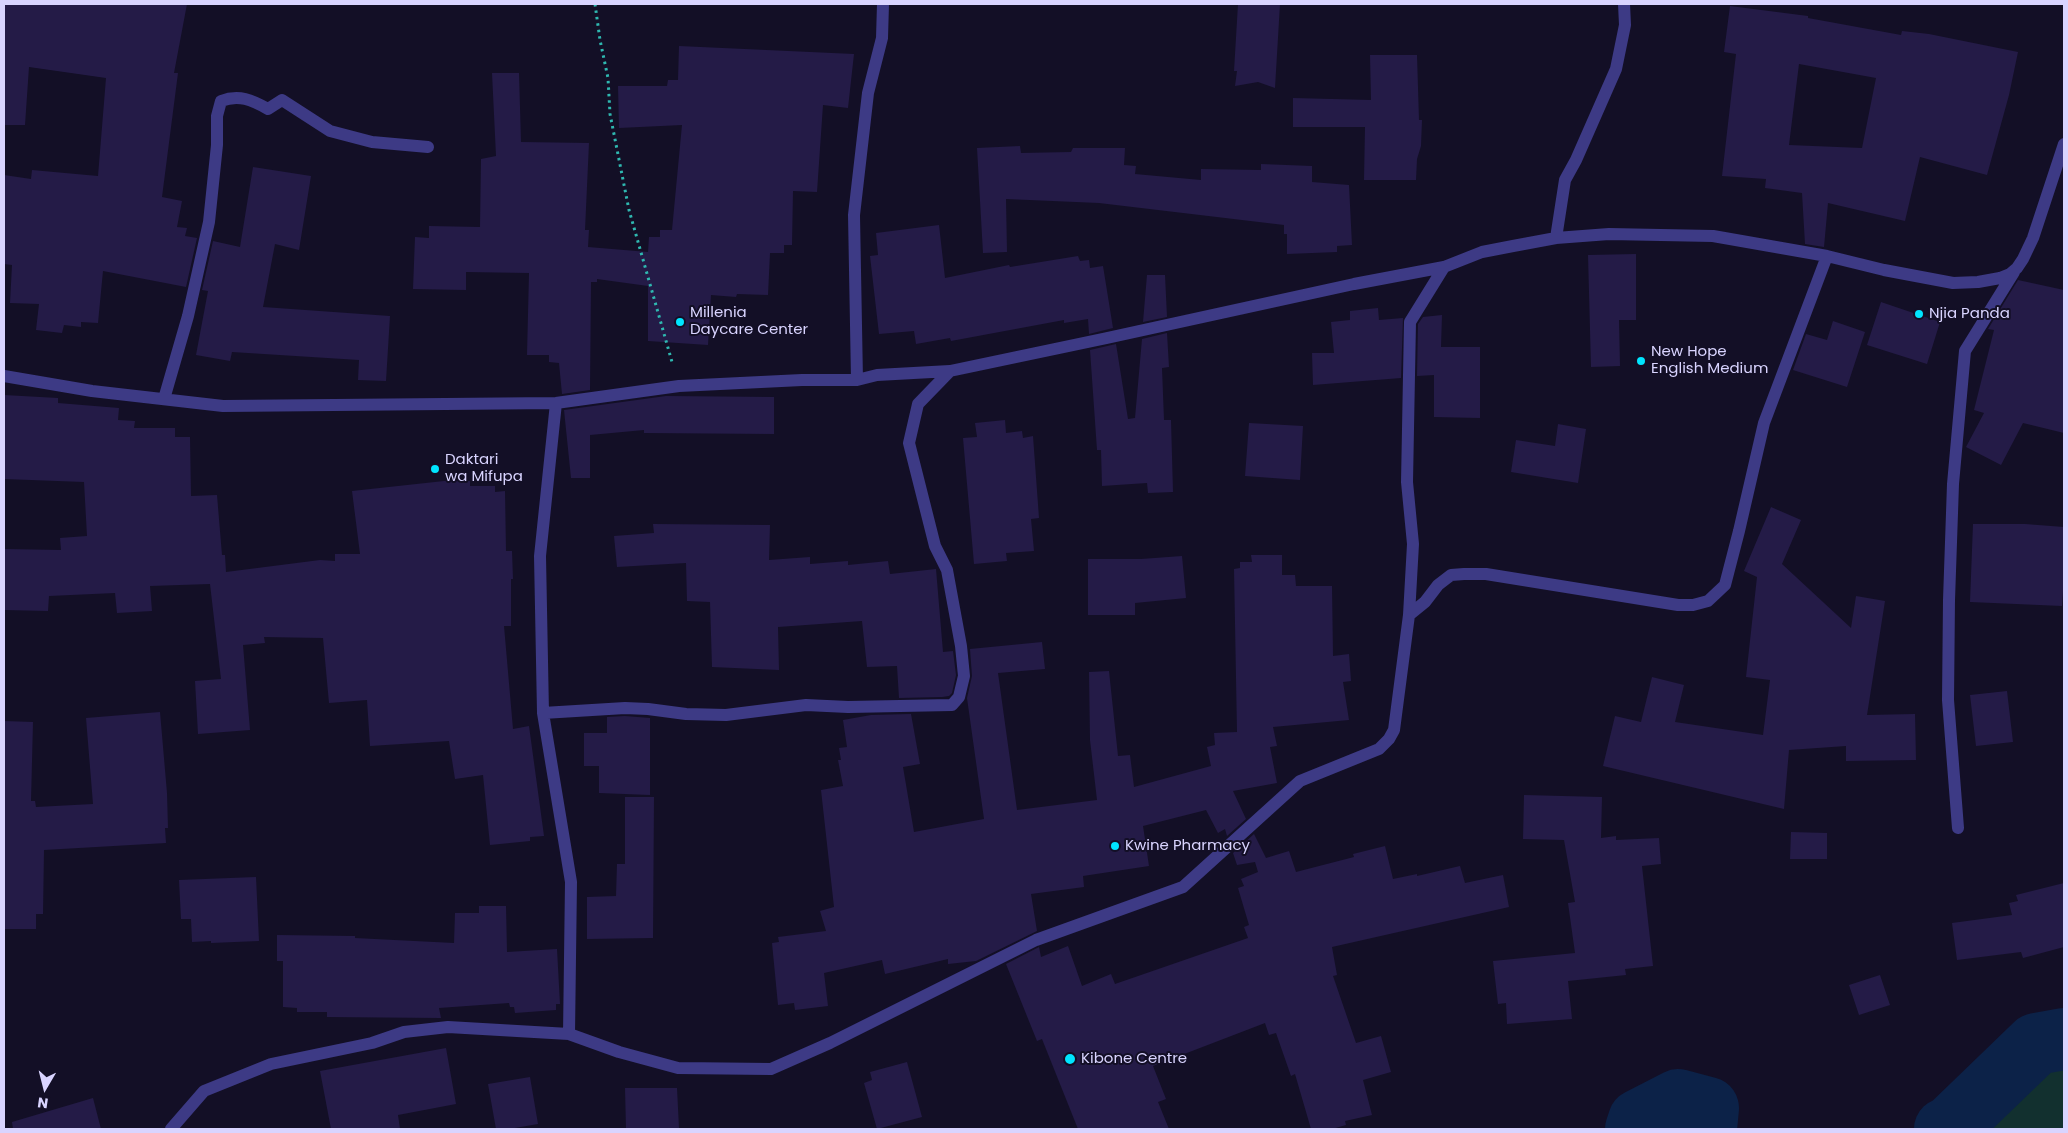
<!DOCTYPE html>
<html>
<head>
<meta charset="utf-8">
<style>
  body { margin:0 }
  #map { position:relative; width:2068px; height:1133px; overflow:hidden; background:#130f26; font-family:Poppins,sans-serif }
  canvas { display:block }
  .frame { position:absolute; inset:0; border:5px solid #d9d4ff; pointer-events:none }
  .north { position:absolute; left:20px; top:1063px; width:50px; height:50px; -webkit-text-stroke:4px #130f26; paint-order:stroke; rotate:188deg; font-size:14px; font-weight:700; line-height:20px; text-align:center; color:#d9d4ff }
  .north::after { content:''; display:block; margin:auto; width:18px; height:22px; background:#d9d4ff; clip-path:polygon(50% 0,100% 100%,50% 72%,0 100%) }
</style>
</head>
<body>
<div id="map">
<canvas width="2068" height="1133"></canvas>
<div class="frame"></div>
<div class="north">N</div>
</div>
<script>
const g = document.querySelector('canvas').getContext('2d');
g.lineJoin = 'round';
function paint(path, color) {
  g.fillStyle = color;
  g.fill(path, 'evenodd');
}
function stroke(path, color, width, dash) {
  g.strokeStyle = color;
  g.lineWidth = width;
  g.lineCap = dash ? 'butt' : 'round';
  g.setLineDash(dash || []);
  g.stroke(path);
}
function write(font, color, halo, rows, align = 'center') {
  g.font = font + ' Poppins,sans-serif';
  g.lineWidth = 4;
  g.setLineDash([]);
  g.textBaseline = 'middle';
  g.strokeStyle = halo;
  g.fillStyle = color;
  for (const [text, x, y, turn = 0] of rows) {
    g.save();
    g.translate(x, y);
    g.rotate((+turn || 0) * Math.PI / 180);
    g.textAlign = isNaN(turn) ? turn : align;
    if (halo) g.strokeText(text, 0, 0);
    g.fillText(text, 0, 0);
    g.restore();
  }
}
const green = new Path2D(`
  M2064,1054V1129H1924Z`);
const river = new Path2D(`
  M1636,1129L1639,1120L1678,1100L1708,1108L1706,1129
  M1945,1129L1950,1127L2036,1044L2064,1039`);
const building = new Path2D(`
  M4,4H187L174,73H178L162,197L182,201L177,227L187,228L185,236L197,238L186,287L103,271L98,323L81,322V327L64,325L62,333L36,330L39,304L10,303L12,265L4,264V175L31,179L32,170L98,176L106,78L29,67L25,125H4Z
  M1238,4H1280L1275,88L1258,82L1235,86L1237,71H1234Z
  M1730,6L1808,16V18L1901,35L1902,31L1929,34L2018,52L2009,95L1987,175L1920,157L1905,221L1828,203L1824,247L1805,244L1802,193L1765,188L1766,179L1722,176L1736,54L1724,52ZM1799,64L1876,78L1862,148L1789,145Z
  M679,46L854,54L848,108L823,105L817,192L793,191L792,245H784V253H770L768,295L737,294L736,297L711,295L708,345L648,341V286L597,279V282H591L590,390L562,394L559,363L549,362V355H527L529,273L466,272V290L413,289L415,237L429,238V226L480,227L481,159L496,156L492,73H519L521,142L589,143L585,230H589L588,247L648,252L649,237H660V230H672L682,125L619,128L618,86H667L668,80H678Z
  M1370,55H1417L1419,120H1422L1421,146L1417,159L1416,180H1364L1365,127H1293V98L1371,100Z
  M1020,146L1021,153L1071,152L1073,148H1125L1124,165L1136,166L1135,174L1201,180V169L1261,170V164L1312,166V182L1349,185L1352,245L1337,246V252L1287,254V234H1284V225L1099,203L1006,199L1007,252L983,253L977,148Z
  M253,167L311,176L299,250L275,244L263,307L390,316L386,381L358,380L359,360L232,352L230,361L196,355L208,291L202,290L213,241L240,247Z
  M939,225L945,278L1009,265L1010,267L1078,256L1080,261L1089,260L1090,268L1103,266L1113,328L1089,334L1088,319L1064,323V320L951,341L950,338L916,344L914,331L879,334L870,256L878,255L876,233Z
  M1636,254V320H1619L1620,366L1591,367L1588,255Z
  M1147,275H1165L1167,317L1143,322Z
  M2018,280L2064,290V433L2023,423L2001,465L1966,447L1984,413L1974,410L1994,330L1988,329Z
  M1881,302L1940,322L1927,364L1867,345Z
  M1378,308L1379,320L1403,318L1401,378L1313,385L1312,353H1334L1331,322L1350,320V311Z
  M1442,315L1441,347H1480V418L1434,417V375L1417,376L1418,324L1423,317Z
  M1833,321L1865,332L1847,387L1793,370L1806,334L1827,340Z
  M1167,333L1169,367L1162,368L1164,420H1171L1173,492L1148,493L1147,483L1102,486L1101,450H1097L1090,350L1116,344L1128,419L1135,418L1142,339Z
  M4,395L58,398V403L119,408L118,420L135,421L134,428H175V437H190L191,496L217,495L222,555H225L226,572L320,560L335,561V554H360L352,491L444,481H470V486H495V492L505,491L506,551H512L513,579H511V626H504L513,729L529,726L544,836L530,837V841L490,845L483,775L455,779L449,741L370,746L367,700L329,703L323,638L264,637L265,643L243,645L250,730L198,734L195,681L221,679L210,584L150,586L152,611L117,613L115,593L49,596L48,611L4,610V549L61,550L60,538L87,536L84,482L4,479Z
  M666,396L774,397V434L644,433V430L590,435V478H571L564,410Z
  M1005,420L1006,433L1022,431L1023,438L1033,436L1039,518L1031,519L1034,551L1006,553L1007,561L974,564L963,438L977,437L975,423Z
  M1249,423L1303,426L1300,480L1245,476Z
  M1558,424L1586,429L1578,483L1511,472L1516,440L1555,446Z
  M1771,507L1801,520L1782,564L1851,628L1856,596L1885,601L1867,715L1915,714L1916,760L1846,761V746L1789,750L1784,809L1603,766L1615,716L1641,722L1652,677L1684,685L1675,722L1763,735L1770,680L1746,677L1757,577L1744,571Z
  M653,524L770,525L769,560L810,557V564L848,561V565L888,561L890,574L936,569L943,652L953,651L956,675L952,693L949,696L942,697L899,698L897,666L867,667L862,621L778,627L779,670L712,667L710,602L687,601L686,563L617,567L614,536L654,533Z
  M1973,524H2025L2064,527V577L2062,606L1970,602Z
  M1251,555H1282V575H1295L1296,586H1332L1333,656L1349,654L1351,681L1343,682L1349,720L1273,727L1277,746L1270,747L1277,783L1233,791L1246,819L1227,836L1225,829L1218,833L1206,810L1143,826L1149,866L1083,876L1084,887L1031,894L1037,931L976,961L948,964V959L885,974L882,960L824,973L828,1006L795,1010L794,1003L778,1005L772,943L779,942L778,937L826,931L820,911L834,907L821,790L843,786L838,760H841L839,748L847,747L843,720L871,715L911,714L920,764L903,767L914,832L984,819L967,698L972,676L970,649L1042,642L1045,669L998,673L1017,810L1097,800L1090,740L1089,672L1109,671L1118,756L1130,755L1134,787L1211,766L1207,747L1215,745L1214,733L1237,732L1234,569L1240,568V562H1252Z
  M1182,556L1186,598L1135,603V615H1088V559H1141Z
  M2007,691L2013,742L1976,746L1970,695Z
  M160,712L167,793L168,828H165L166,843L44,850L43,914H36V929H4V721L33,722L31,801H35L36,807L93,804L86,718Z
  M625,716L650,718V795L599,793V766H584V733H607V717Z
  M1524,795L1602,797L1601,838L1616,836V840L1659,838L1661,864L1642,866L1653,966L1625,969L1626,975L1568,981L1572,1019L1507,1024L1506,1003L1498,1004L1493,961L1575,953L1568,903L1575,902L1564,840L1523,839Z
  M625,797H654L653,938L587,939V897L616,896L617,864H625Z
  M1791,832L1827,833V859H1790Z
  M1254,834L1266,858L1289,851L1296,872L1354,857L1353,854L1385,846L1393,879L1417,874V876L1460,866L1465,883L1503,875L1509,907L1332,947L1337,975L1333,976L1356,1043L1381,1036L1391,1072L1363,1080L1372,1115L1345,1121L1346,1125L1332,1129H1311L1295,1074L1291,1076L1276,1033L1269,1035L1265,1023L1153,1066L1166,1099L1158,1102L1169,1129H1078L1042,1039L1037,1041L1006,964L1039,947L1041,957L1068,946L1082,986L1111,974L1115,984L1248,938L1244,927L1249,925L1238,888L1244,886L1241,879L1258,872L1255,862L1237,865L1233,853Z
  M256,877L259,941L211,943V941L192,942L191,919H181L179,880Z
  M2064,883V947L2023,958L2021,952L1957,960L1952,923L2012,915L2009,903L2018,901L2016,895Z
  M479,906H506L507,952L557,949L560,1004H556V1010L515,1013L514,1007H510L509,1003L439,1008L441,1018L327,1017V1012H297V1008L283,1007V961H277V935L355,936V938L454,943L455,913H479Z
  M1880,975L1890,1005L1859,1015L1849,985Z
  M446,1048L456,1104L398,1115L400,1129H331L320,1071Z
  M907,1062L922,1117L877,1129L864,1083L872,1080L870,1072Z
  M530,1077L538,1124L509,1129H496L488,1084Z
  M625,1088H677L679,1128L626,1129Z
  M93,1098L101,1129H13L12,1122Z`);
const path = new Path2D(`
  M595,4L600,40L608,78L610,114L629,210L672,362`);
const minor = new Path2D(`
  M1556,238L1565,180L1576,160L1616,69L1625,25L1624,4
  M4,376L92,391L223,406L556,403L679,386L802,380H857L877,375L950,371L1107,338L1354,284L1444,267L1482,252L1513,246L1556,238L1609,234L1713,236L1827,256L1884,270L1953,283L1978,282L2000,278L2010,274L2017,268L2023,259L2033,238L2064,144
  M857,380L854,215L868,93L882,38L883,4
  M164,399L188,316L209,222L217,145V116L221,101C239,94 252,100 268,109L282,100L330,131L372,142L428,147
  M556,403L540,556L543,713L571,882L569,1034
  M1409,615L1413,544L1407,482L1410,322L1444,267
  M543,713L625,708L648,709L686,714L726,715L806,705L848,707L952,705L959,697L964,676L961,646L947,570L935,546L909,443L918,404L950,371
  M1958,828L1948,700L1949,600L1953,484L1965,351L2014,272
  M171,1129L204,1091L271,1064L372,1043L404,1032L448,1027L569,1034L619,1052L678,1068L771,1069L830,1043L1036,940L1183,887L1300,781L1379,749L1389,739L1394,730L1409,615L1425,602L1438,585L1451,575L1464,574H1486L1678,605H1693L1708,601L1725,585L1739,531L1764,423L1827,256`);
const markers = [
  [1919,314,5,"#00e5ff"],
  [680,322,5,"#00e5ff"],
  [1641,361,5,"#00e5ff"],
  [435,469,5,"#00e5ff"],
  [1115,846,5,"#00e5ff"],
  [1070,1059,6,"#00e5ff"]
];
const poiNames = [
  ["Millenia",690,313],
  ["Daycare Center",690,330],
  ["Njia Panda",1929,314],
  ["New Hope",1651,352],
  ["English Medium",1651,369],
  ["Daktari",445,460],
  ["wa Mifupa",445,477],
  ["Kwine Pharmacy",1125,846],
  ["Kibone Centre",1081,1059]
];
paint(green, '#12302f');
stroke(river, '#0c2248', 62);
paint(building, '#241b47');
stroke(path, '#2fb8b0', 3, [2.5, 4]);
stroke(minor, '#3d3a85', 12);
for (const [x, y, r, color] of markers) {
  const dot = new Path2D();
  dot.arc(x, y, r, 0, 2 * Math.PI);
  g.fillStyle = color;
  g.fill(dot);
  stroke(dot, '#130f26', 2);
}
write('15px', '#d9d4ff', '#130f26', poiNames, 'left');
</script>
</body>
</html>
